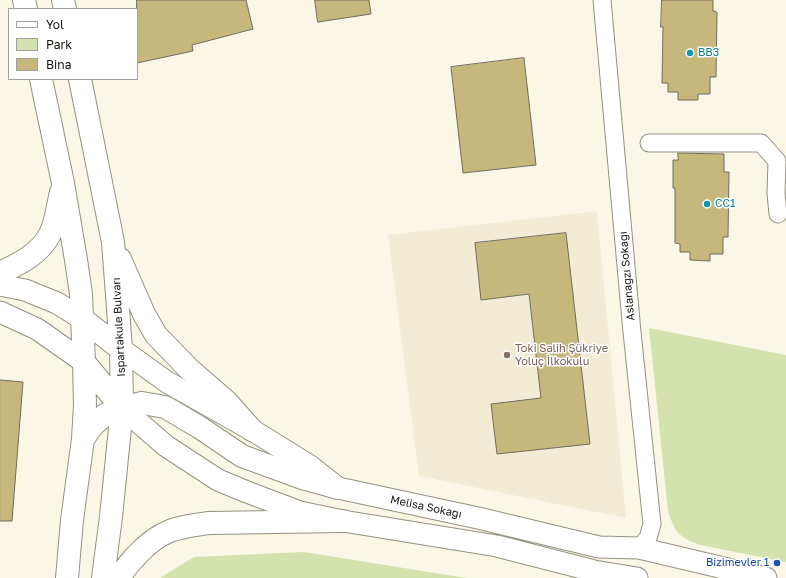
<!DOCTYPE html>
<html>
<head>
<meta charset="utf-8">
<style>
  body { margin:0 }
  #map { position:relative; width:786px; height:578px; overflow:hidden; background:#faf7e6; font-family:"Golos Text",sans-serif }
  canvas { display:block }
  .legend { position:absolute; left:8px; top:8px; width:130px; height:72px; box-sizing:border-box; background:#fff; border:1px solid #a1a19f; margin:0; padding:5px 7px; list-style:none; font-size:12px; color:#15130e }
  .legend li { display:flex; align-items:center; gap:8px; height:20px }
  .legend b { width:20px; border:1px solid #a1a19f }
</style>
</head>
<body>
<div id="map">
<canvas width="786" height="578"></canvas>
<ul class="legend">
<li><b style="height:5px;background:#fff"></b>Yol</li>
<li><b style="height:11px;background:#d3e2af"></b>Park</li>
<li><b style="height:11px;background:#c6b87c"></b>Bina</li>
</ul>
</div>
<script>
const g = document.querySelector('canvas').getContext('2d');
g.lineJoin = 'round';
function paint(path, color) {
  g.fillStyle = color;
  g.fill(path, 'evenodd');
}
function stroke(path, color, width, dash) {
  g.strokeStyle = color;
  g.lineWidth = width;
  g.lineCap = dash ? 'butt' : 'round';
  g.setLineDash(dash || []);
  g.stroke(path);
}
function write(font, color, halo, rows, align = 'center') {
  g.font = font + ' "Golos Text",sans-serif';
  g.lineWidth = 3;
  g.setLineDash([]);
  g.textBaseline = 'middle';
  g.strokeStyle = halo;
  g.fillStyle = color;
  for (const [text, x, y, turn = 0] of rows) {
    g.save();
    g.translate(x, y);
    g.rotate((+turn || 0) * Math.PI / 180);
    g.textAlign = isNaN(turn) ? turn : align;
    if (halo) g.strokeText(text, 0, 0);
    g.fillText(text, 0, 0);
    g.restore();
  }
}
const built = new Path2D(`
  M597,211L626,518L419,476L388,235Z`);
const green = new Path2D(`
  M649,328L786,355V562L700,545C679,537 675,533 668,511Z
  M304,552L466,578H160L194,557Z`);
const building = new Path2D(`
  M137,0H246L253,29L192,45L193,51L137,63Z
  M315,0H369L371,14L318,22Z
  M662,0H713V11L717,12L716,77H710V94H698V100H678V92H668V83H662L663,27H661Z
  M524,58L536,165L463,173L451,67Z
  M678,153L724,154V172H729L728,237H723V254H710V261L690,260V252H680V244L675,243V188H673V160H678Z
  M566,233L590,444L497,454L491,404L541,398L529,294L481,300L475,243Z
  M0,380L23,382L12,521H0Z`);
const minor = new Path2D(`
  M602,0L632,332L652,524L648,538L639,548
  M649,143H761L777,161L776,193L778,214`);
const tertiary = new Path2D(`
  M0,285L25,290L57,303L81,318
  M0,312L37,329L84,362
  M121,349L167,382L252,430L310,466L338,488L478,518L599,547L639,548L766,578
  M122,408L166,446L218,480L247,492L300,512L343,521L497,546L594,571L637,578`);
const primary = new Path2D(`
  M24,0L26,9
  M63,0L65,9
  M41,79L63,183L76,260L81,294L84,362L85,405L83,439L72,520L67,578
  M80,79L113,242L121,349L122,408L111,517L103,578
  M120,259L144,314L156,335L189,369L226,401L252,430
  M0,273C19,264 40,254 50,234C56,223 58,204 61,192
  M81,318L121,349
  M84,362L122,408
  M83,439L93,425L105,415L122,408L142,403L165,407L199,427L242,456L302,478L338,488
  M120,578C124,568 130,563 137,555C160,530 177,527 209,523L343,521`);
const markers = [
  [690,53,4,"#0f9aa8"],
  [707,204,4,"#0f9aa8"],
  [507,355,4,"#8d6e63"],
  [777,563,4,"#1a4fb4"]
];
const cultureNames = [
  ["BB3",698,53],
  ["CC1",715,204]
];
const streetNames = [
  ["Aslanağzı Sokağı",627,276,-95],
  ["Ispartakule Bulvarı",119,327,-93],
  ["Melisa Sokağı",426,507,12]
];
const educationNames = [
  ["Toki Salih Şükriye",515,349],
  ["Yoluç İlkokulu",515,362]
];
const transitNames = [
  ["Bizimevler 1",769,563]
];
paint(built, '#f2ecd5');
paint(green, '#d3e2af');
paint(building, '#c6b87c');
stroke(building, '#716d5f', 1);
stroke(minor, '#949182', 19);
stroke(tertiary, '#949182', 23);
stroke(primary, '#949182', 24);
stroke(minor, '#fff', 17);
stroke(tertiary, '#fff', 21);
stroke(primary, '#fff', 22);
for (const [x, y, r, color] of markers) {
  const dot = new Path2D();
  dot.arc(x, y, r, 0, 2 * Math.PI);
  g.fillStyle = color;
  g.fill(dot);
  stroke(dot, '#fff', 1.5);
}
write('11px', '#0d838f', '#fff', cultureNames, 'left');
write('11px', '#15130e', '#fff', streetNames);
write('11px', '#785e54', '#fff', educationNames, 'left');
write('11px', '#164399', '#fff', transitNames, 'right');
</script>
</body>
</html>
